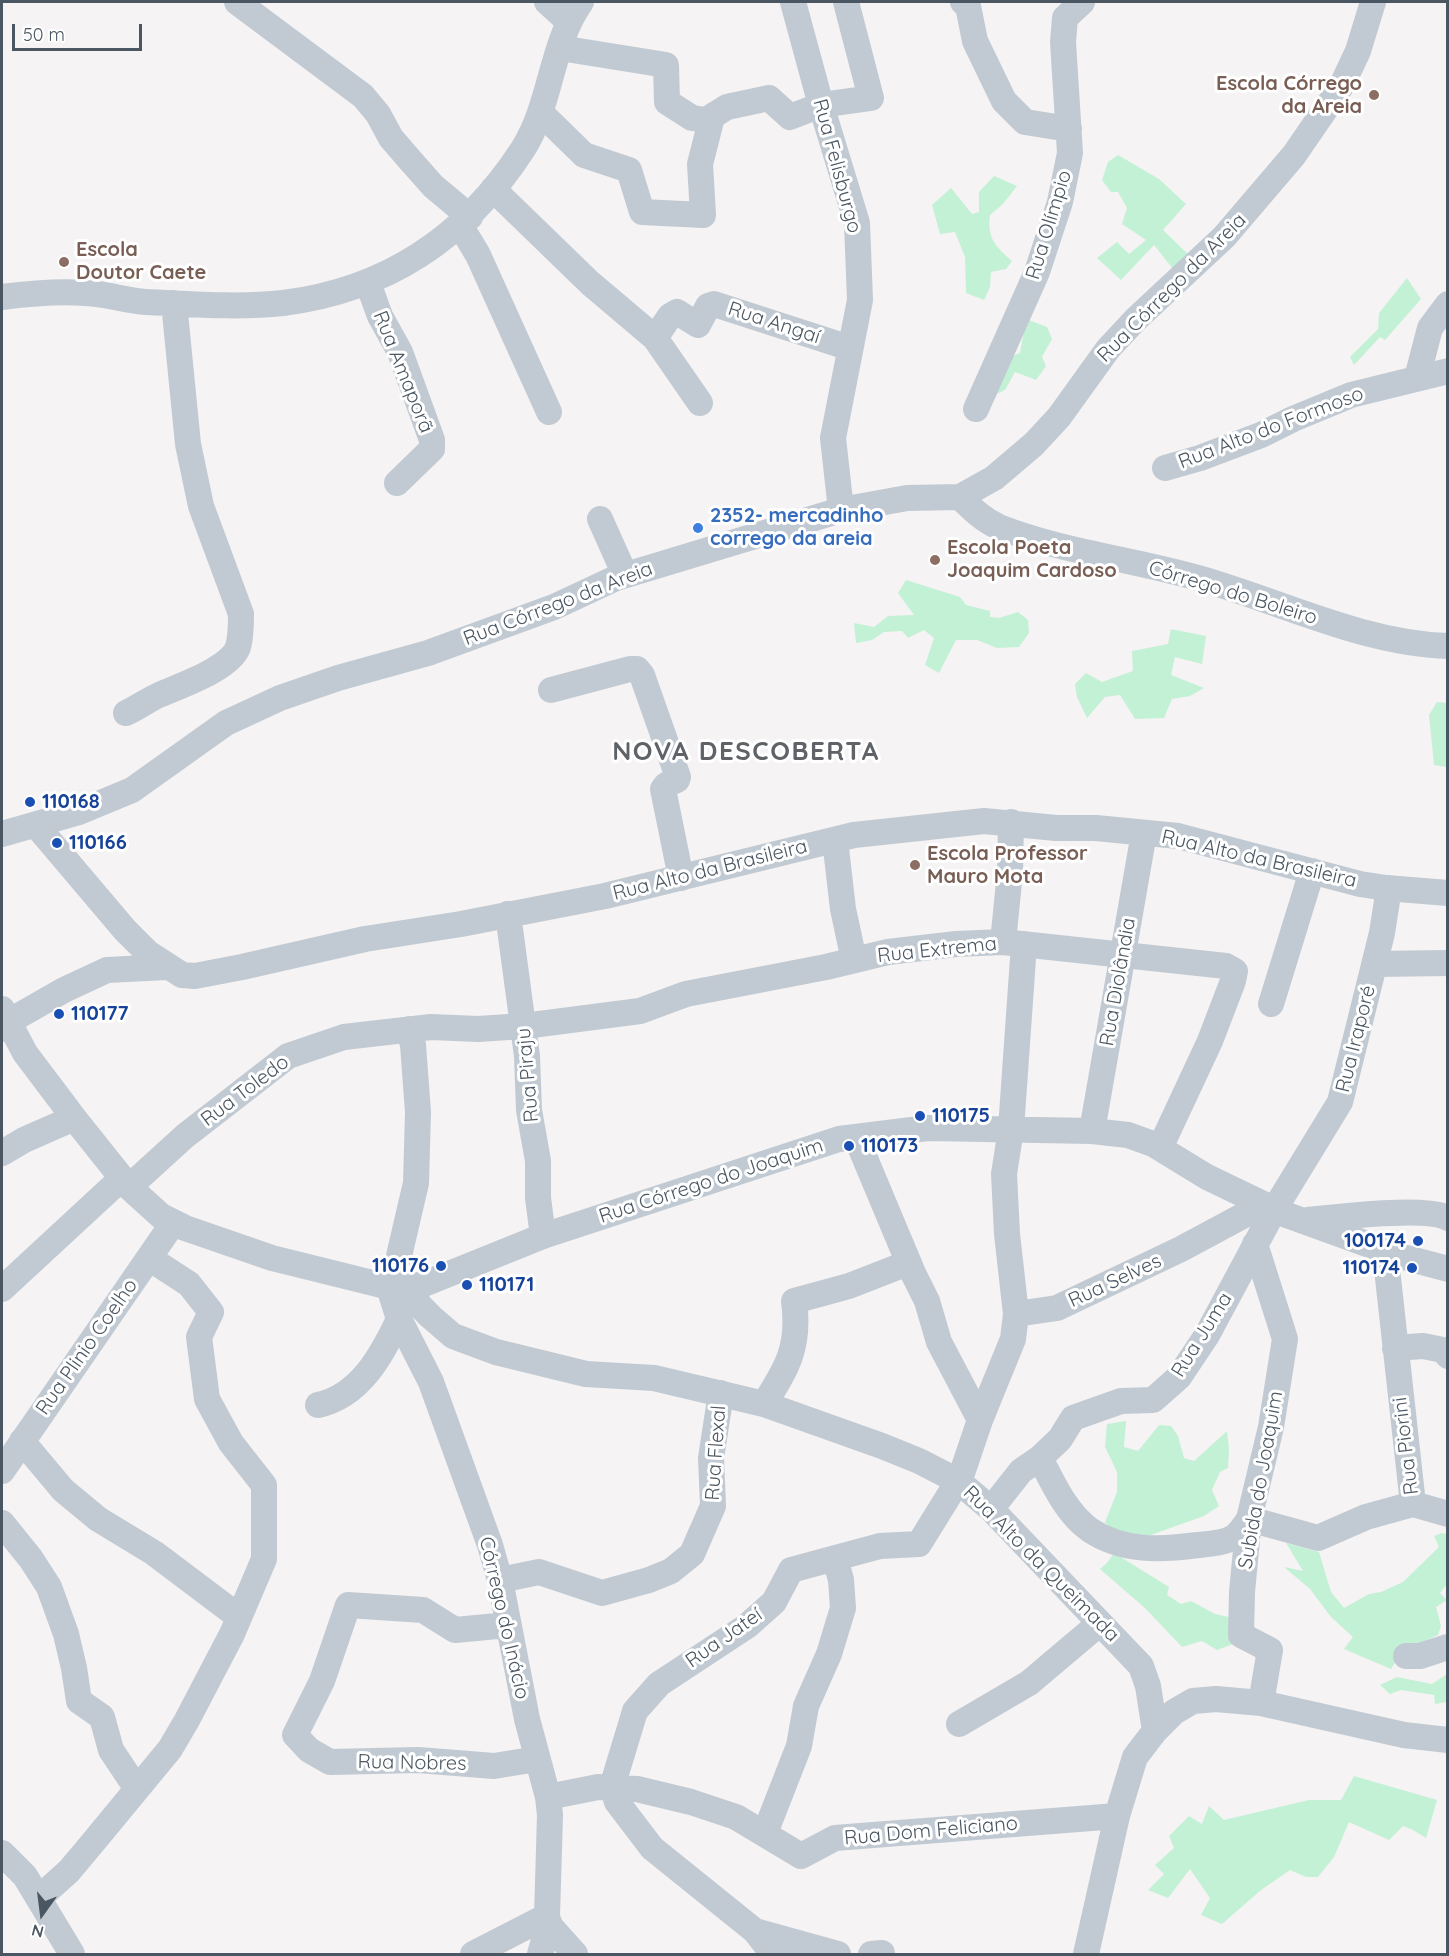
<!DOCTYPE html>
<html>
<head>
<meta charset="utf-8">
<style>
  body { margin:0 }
  #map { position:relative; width:1449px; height:1956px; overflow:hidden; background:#f5f3f3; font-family:Quicksand,sans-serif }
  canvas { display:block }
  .frame { position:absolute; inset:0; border:3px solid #4a5661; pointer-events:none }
  .north { position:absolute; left:12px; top:1884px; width:60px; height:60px; -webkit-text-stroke:4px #fff; paint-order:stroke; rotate:194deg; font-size:16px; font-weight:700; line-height:24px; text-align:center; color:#4a5661 }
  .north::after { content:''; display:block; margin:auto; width:21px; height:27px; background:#4a5661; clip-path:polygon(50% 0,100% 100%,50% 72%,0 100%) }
  .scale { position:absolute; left:12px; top:24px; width:130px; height:27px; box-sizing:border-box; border:3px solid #4a5661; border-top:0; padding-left:8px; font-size:18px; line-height:21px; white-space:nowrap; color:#4a5661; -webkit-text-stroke:4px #fff; paint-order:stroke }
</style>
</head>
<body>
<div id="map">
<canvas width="1449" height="1956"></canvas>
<div class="frame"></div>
<div class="north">N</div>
<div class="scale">50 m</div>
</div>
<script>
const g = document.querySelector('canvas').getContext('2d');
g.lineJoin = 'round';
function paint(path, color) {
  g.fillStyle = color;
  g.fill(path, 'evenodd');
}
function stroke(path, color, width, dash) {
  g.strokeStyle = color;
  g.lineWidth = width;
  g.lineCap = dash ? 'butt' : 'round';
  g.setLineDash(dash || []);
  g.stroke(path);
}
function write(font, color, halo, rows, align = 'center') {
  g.font = font + ' Quicksand,sans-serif';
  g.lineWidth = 6;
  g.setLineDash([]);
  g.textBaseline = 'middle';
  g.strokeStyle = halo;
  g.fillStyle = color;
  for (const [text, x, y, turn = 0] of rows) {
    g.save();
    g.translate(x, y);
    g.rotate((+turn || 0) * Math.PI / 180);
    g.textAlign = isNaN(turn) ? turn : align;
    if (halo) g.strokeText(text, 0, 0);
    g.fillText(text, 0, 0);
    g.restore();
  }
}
const green = new Path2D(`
  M1118,155L1159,179L1186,204L1163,230L1193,259L1177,274L1154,245L1121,280L1097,258L1117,242L1129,254L1146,240L1122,224L1127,208L1118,192H1111L1102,180L1108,162Z
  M994,176L1017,186L1003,204L990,215C987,238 995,246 1012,261L1006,269L991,272L990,287L984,300L966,293L965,257L955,232L940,234L932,205L951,188L972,214L979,212V192Z
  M1407,278L1421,299L1385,340L1380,337L1354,365L1350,357L1378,329L1379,313Z
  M1026,319L1047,327L1052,339L1042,357L1046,366L1036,380L1015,372L1005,390L992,396L1002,360L1020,353Z
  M906,580L960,597L966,605L990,611V617L999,618L1018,612L1028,620L1029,633L1019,647L997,648L977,640H956L939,673L925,665L934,638L924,630L908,638L902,631L884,632L872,640L856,643L854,623L874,627L888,616L914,615L898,593Z
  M1171,629L1206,636L1202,664L1175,657L1171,675L1204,688L1190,696L1172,699L1164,718L1135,719L1120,695L1105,697L1087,718L1077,697L1075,684L1086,673L1102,682L1133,671L1132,651L1168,644Z
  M1437,702L1447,703V767L1434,765L1429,715Z
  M1126,1421L1124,1447L1138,1451L1159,1425L1171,1426L1178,1436L1184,1458L1194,1461L1227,1431L1229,1449L1228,1468L1220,1472L1212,1490L1219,1506L1204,1516L1148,1536L1114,1533L1105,1522L1117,1492V1472L1105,1447L1107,1424Z
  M1442,1533L1447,1534V1584L1440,1593L1447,1600L1436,1607L1441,1626L1438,1635L1418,1644L1405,1646L1391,1669L1344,1649L1353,1637L1331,1617L1310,1589L1284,1567L1303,1571L1286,1543L1319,1552L1331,1592L1344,1608L1369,1594L1381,1592L1403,1582L1439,1547L1434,1536Z
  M1114,1553L1169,1587L1167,1595L1181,1604L1191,1601L1215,1614L1238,1619L1233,1644L1217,1650L1202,1641L1182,1647L1145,1608L1100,1569L1107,1563Z
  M1447,1674V1702L1435,1704L1434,1695L1401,1690L1390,1694L1380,1685L1397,1677L1432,1684Z
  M1354,1776L1437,1800L1426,1838L1413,1830L1403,1826L1389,1840L1349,1822L1334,1857L1318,1877H1306L1290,1870L1261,1890L1222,1924L1201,1915L1210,1898L1190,1869L1168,1898L1148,1890L1164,1874L1155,1865L1174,1848L1169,1836L1189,1816L1202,1824L1209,1806L1224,1820L1309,1800H1341Z`);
const minor = new Path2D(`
  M237,2L363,96L378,114L391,138L410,160L433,186L470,217
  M547,2L569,22
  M793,2L821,105L857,223L860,300L833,438L841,510
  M963,2L968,6L975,41L1004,101L1025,122L1069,129
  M560,48L666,65L667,102L692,118L706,120L727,107L769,98L790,117L821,105L871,98L846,2
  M541,113L584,155L629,170L642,212L703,215L700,164L712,117
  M493,189L590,283L655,338L700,403
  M460,225L478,255L549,412
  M368,283L380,316L400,352L432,440V449L397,483
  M2,297C33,293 65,290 97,294C114,296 129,301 146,302C191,304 238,308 283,303C388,290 466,237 523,149C552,103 550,46 581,2
  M655,338L670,316L677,312L698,325L708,306L714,304L850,348
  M1417,378L1430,328L1448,304
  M976,409L1037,272L1060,202L1070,153L1063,42L1065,18L1082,2
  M1165,468L1200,458L1261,435L1293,419L1351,395L1448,371
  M960,497C972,509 983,520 999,527C1063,552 1132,559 1198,578C1280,601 1361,643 1448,646
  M600,519L625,575
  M551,690L630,669H637L642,675L678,777L677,780L666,785L663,789L681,878
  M126,713C137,708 148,700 159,695C179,686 230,669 238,647C241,637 241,624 241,614L201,506L188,444L174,303
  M36,825L125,930L148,953L182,975L195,976L242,967L365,939L461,924L605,896L854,835L984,821L1056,828H1096L1178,836L1360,884L1386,888L1448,893
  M2,834L79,812L132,790L226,723L280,698L338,678L428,653L554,607L616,578L841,510L907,498L960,497L994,478L1034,444L1059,417L1108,349L1135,320L1224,237L1294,155L1342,85L1358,51L1373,2
  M835,840L843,909L854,960
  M508,914L527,1056L529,1110L538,1161V1198L543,1236
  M1003,942L1010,872L1011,822
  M1375,964L1448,963
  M1271,1004L1312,871
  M2,1009L25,1053L74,1118L129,1187L161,1216L185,1228L272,1258L389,1287H408L424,1284L543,1236L839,1139L928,1128L1092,1131L1128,1135L1153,1144L1207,1177L1284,1214L1403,1257L1448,1269
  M2,1029L8,1022L64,990L107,970L167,967
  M409,1029L413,1045L418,1112L416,1183L399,1256L402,1273L408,1287L420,1306L431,1317L453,1336L496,1352L586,1374L654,1378L764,1404L882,1446L919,1461L958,1481L991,1509L1141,1666L1148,1686L1155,1731
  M1092,1131L1144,833
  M856,1137L913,1273L927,1301L939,1342L980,1420L959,1482
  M2,1153L24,1140L74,1118
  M129,1187L185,1136L288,1056L344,1037L431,1027L478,1029L524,1026L640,1011L686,994L826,967L888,952L956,944L1003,942L1226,966L1235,971L1233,981L1210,1041L1160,1148
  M1308,1220C1338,1217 1424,1206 1448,1218
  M1255,1244L1285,1339L1271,1427L1249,1519L1242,1592L1241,1635L1270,1650L1261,1703
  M389,1287L399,1319L431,1382L490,1545L500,1580L527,1719L548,1797L550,1815L547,1916L549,1925L575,1954
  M2,1289L122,1178
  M1016,1314L1057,1308L1181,1249L1263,1205
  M1395,1348L1423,1346L1443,1350L1448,1356
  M764,1404C788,1367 800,1346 794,1301L849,1286L908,1263
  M318,1405C360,1396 382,1355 399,1319
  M980,1420L1013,1339L1016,1314L1007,1234L1004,1174L1011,1129L1024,944
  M22,1441L63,1490L98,1519L154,1553L239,1617
  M1040,1458C1053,1483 1066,1513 1090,1530C1123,1552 1161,1550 1198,1545C1208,1544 1225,1543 1234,1537C1240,1533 1245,1525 1249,1519L1318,1538L1366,1517L1413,1504L1385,1251
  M2,1471L173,1223
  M1413,1504L1448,1514
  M991,1509L1021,1471L1040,1458L1060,1439L1073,1418L1121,1401L1153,1400L1179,1377L1207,1335L1274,1210L1340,1102L1382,933L1389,888
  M2,1523L31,1559L49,1587L66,1634L74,1668L79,1701L102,1717L111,1750L137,1789
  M500,1580L539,1572L602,1593L649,1580L671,1571L692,1554L713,1506L711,1458L721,1393
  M508,1625L455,1630L423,1610L348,1605L322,1681L295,1735L309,1750L330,1762L418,1760L494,1766L537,1759
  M1406,1656H1420L1448,1647
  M959,1724L1029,1683L1100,1623
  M548,1797L598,1787L637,1789L691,1802L736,1817L801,1856L835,1838L1117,1816
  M765,1833L799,1746L806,1706L829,1654L843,1608L841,1580L835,1558
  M2,1853L25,1876L72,1954
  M39,1898L69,1871L95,1840L170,1749L187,1720L232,1634L264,1559V1485L231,1443L207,1399L199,1337L211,1312L189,1284L149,1258
  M755,1931L838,1954
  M473,1954L547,1916
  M540,1954L549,1922
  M773,1954L755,1931L652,1848L617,1802L612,1787L635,1711L659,1684L747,1626L774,1602L791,1570L880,1546L919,1544L958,1481
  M871,1954L882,1953
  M1086,1954L1117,1816L1135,1757L1155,1731L1174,1712L1193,1701L1216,1699L1261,1703L1404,1735L1448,1740`);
const markers = [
  [1374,95,6,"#8d6e63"],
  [64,262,6,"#8d6e63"],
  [698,528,6,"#3f7fe0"],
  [935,560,6,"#8d6e63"],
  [30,802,6,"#1a4fb4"],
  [57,843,6,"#1a4fb4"],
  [915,865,6,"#8d6e63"],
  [59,1014,6,"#1a4fb4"],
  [920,1116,6,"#1a4fb4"],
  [849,1146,6,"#1a4fb4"],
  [1418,1241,6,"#1a4fb4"],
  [441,1266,6,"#1a4fb4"],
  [1412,1268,6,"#1a4fb4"],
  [467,1285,6,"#1a4fb4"]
];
const educationNames = [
  ["Escola Córrego",1362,84,"right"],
  ["da Areia",1362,107,"right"],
  ["Escola",76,250],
  ["Doutor Caete",76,273],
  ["Escola Poeta",947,548],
  ["Joaquim Cardoso",947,571],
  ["Escola Professor",927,854],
  ["Mauro Mota",927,877]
];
const streetNames = [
  ["Rua Felisburgo",837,166,75],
  ["Rua Olímpio",1049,225,-73],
  ["Rua Córrego da Areia",1172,288,-45],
  ["Rua Angaí",774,323,18],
  ["Rua Amaporã",403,372,68],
  ["Rua Alto do Formoso",1271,428,-21],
  ["Córrego do Boleiro",1233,593,17],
  ["Rua Córrego da Areia",558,604,-21],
  ["Rua Alto da Brasileira",1259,859,13],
  ["Rua Alto da Brasileira",710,870,-14],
  ["Rua Extrema",937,950,-6],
  ["Rua Diolândia",1118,982,-80],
  ["Rua Iraporé",1356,1039,-76],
  ["Rua Piraju",528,1075,-95],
  ["Rua Toledo",245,1091,-37],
  ["Rua Córrego do Joaquim",711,1181,-18],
  ["Rua Selves",1115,1281,-25],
  ["Rua Juma",1202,1335,-58],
  ["Rua Plinio Coelho",87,1347,-55],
  ["Rua Piorini",1406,1446,-97],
  ["Rua Flexal",716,1453,-86],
  ["Subida do Joaquim",1261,1480,-80],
  ["Rua Alto da Queimada",1041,1564,45],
  ["Córrego do Inácio",504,1618,77],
  ["Rua Jateí",724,1638,-35],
  ["Rua Nobres",412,1763,1],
  ["Rua Dom Feliciano",931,1831,-5]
];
const shopNames = [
  ["2352- mercadinho",710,516],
  ["corrego da areia",710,539]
];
const transitNames = [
  ["110168",42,802],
  ["110166",69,843],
  ["110177",71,1014],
  ["110175",932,1116],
  ["110173",861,1146],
  ["100174",1406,1241,"right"],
  ["110176",429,1266,"right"],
  ["110174",1400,1268,"right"],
  ["110171",479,1285]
];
const districtNames = [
  ["NOVA DESCOBERTA",746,752]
];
paint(green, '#c3f1d5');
stroke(minor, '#c1cad2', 26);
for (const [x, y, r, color] of markers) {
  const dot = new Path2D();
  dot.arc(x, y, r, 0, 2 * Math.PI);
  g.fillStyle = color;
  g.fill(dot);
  stroke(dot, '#fff', 2);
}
write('bold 20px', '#785e54', '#fff', educationNames, 'left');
write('20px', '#4a5661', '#fff', streetNames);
write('bold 20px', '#366cbe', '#fff', shopNames, 'left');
write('bold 20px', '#164399', '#fff', transitNames, 'left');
g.letterSpacing = '1.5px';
write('bold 26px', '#5f6368', '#fff', districtNames);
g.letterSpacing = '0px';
</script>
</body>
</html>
